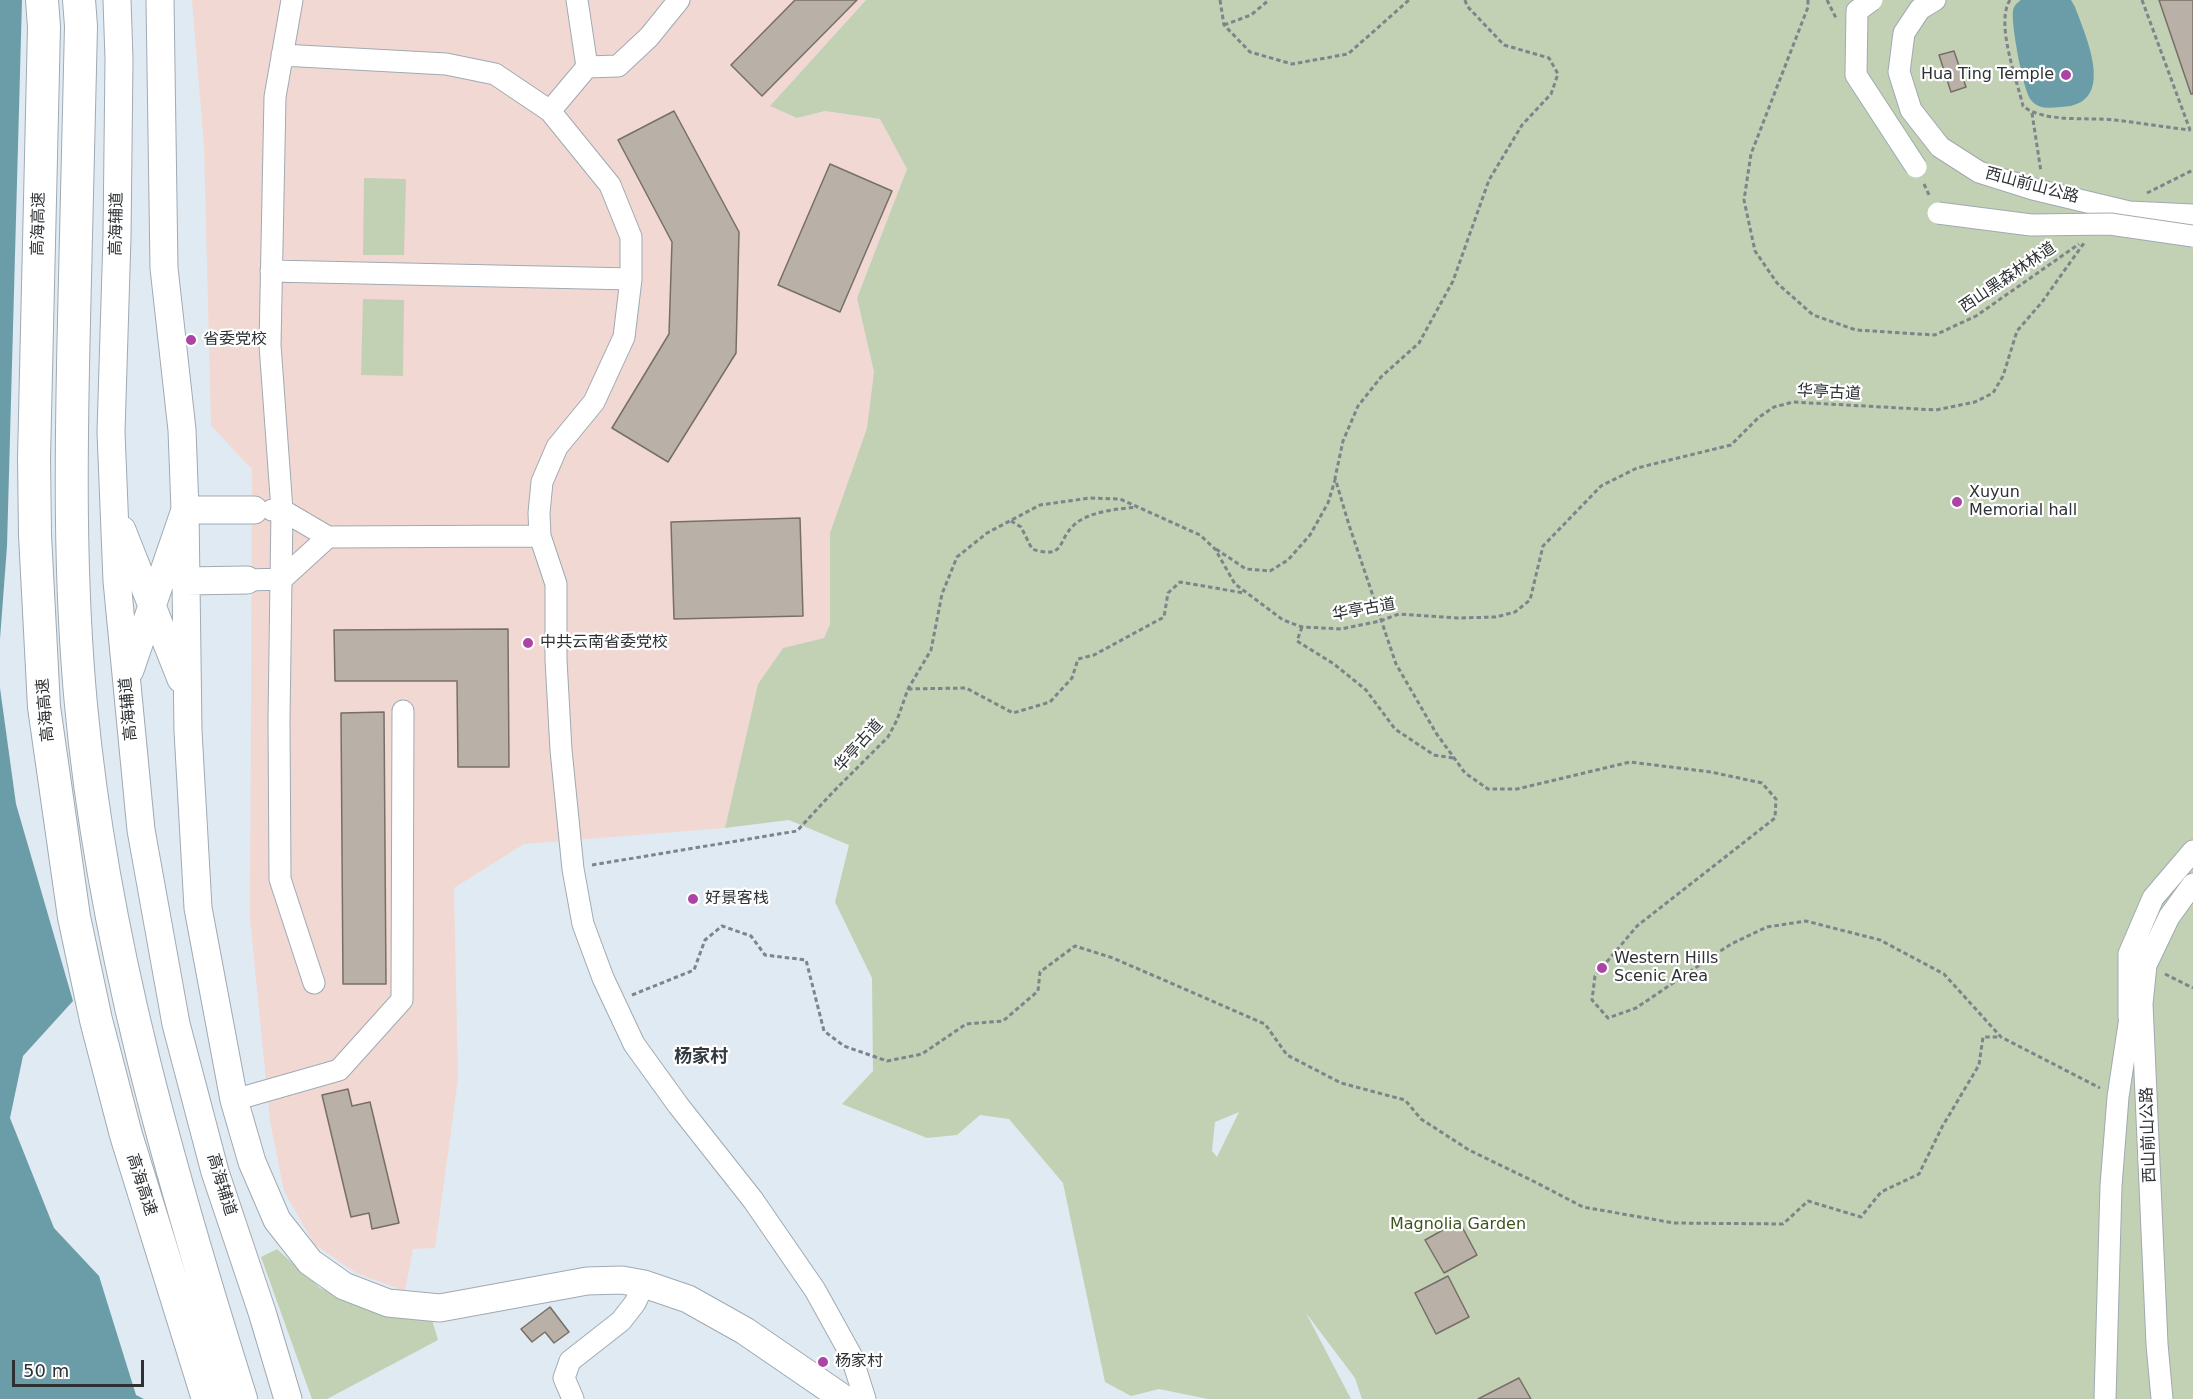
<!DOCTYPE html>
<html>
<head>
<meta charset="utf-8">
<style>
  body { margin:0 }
  #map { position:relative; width:2193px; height:1399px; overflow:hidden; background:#e0eaf2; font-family:"DejaVu Sans",sans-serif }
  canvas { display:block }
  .scale { position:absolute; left:12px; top:1360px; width:132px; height:27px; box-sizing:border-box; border:3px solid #2d3134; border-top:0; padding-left:8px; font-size:18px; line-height:21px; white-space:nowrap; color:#2d3134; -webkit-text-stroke:4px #fff; paint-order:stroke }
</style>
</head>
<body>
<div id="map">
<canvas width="2193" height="1399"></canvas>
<div class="scale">50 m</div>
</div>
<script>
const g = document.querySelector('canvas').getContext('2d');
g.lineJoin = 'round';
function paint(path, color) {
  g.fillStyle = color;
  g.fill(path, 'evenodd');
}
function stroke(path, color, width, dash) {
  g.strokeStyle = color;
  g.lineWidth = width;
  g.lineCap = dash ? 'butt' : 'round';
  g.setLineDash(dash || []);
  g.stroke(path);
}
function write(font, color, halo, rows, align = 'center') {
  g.font = font + ' "DejaVu Sans","Noto Sans SC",sans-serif';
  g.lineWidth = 4.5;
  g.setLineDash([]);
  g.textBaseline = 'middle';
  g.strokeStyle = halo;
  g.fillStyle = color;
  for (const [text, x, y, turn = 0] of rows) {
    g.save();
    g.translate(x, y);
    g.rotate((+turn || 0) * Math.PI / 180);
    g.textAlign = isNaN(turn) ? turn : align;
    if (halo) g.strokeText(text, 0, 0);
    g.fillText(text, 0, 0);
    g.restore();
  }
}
const education = new Path2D(`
  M192,0H866L770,106L797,118L825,111L880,119L907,169L857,298L874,372L867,428L830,533V624L824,638L783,648L758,684L725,828L524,844L454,888L458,1079L435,1248L413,1249L405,1291L356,1273L314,1244L284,1191L270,1121L250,918L252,469L211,426L204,146Z`);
const green = new Path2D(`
  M866,0H2193V1399H1362L1355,1378L1306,1313L1351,1399H1208L1159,1389L1131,1396L1105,1382L1063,1183L1009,1119L980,1115L957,1135L927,1138L842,1104L873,1071L872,978L835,902L849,845L789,820L725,828L758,684L783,648L824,638L830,624V533L867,428L874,372L857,298L907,169L880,119L825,111L797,118L770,106ZM1239,1112L1217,1157L1212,1151L1215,1122Z
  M364,178L406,179L404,255H363Z
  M363,299L404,300L403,376L361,375Z
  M277,1249L320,1288L367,1309L431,1316L438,1340L327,1399H312L261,1257Z`);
const water = new Path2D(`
  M0,0H22L7,546L0,639Z
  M2021,0H2071L2075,7C2086,37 2118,105 2061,107C2050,108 2039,110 2031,100C2023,90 2011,24 2013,11C2014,5 2017,3 2021,0Z
  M0,688L16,804L73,1001L23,1056L10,1118L54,1228L99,1276L136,1395L144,1399H0Z`);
const building = new Path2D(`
  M795,0H857L762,96L731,65Z
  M2159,0H2193V94H2191Z
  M1954,51L1966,87L1951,92L1939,55Z
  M674,111L739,232L736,353L668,462L612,428L669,334L672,242L618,140Z
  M830,164L892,191L840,312L778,285Z
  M800,518L803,616L674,619L671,522Z
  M508,629L509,767H458L457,681H335L334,630Z
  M384,712L386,984H343L341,713Z
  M348,1089L352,1106L370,1102L399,1223L372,1229L369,1213L351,1217L322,1095Z
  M1459,1221L1477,1255L1444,1273L1425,1240Z
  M1448,1276L1469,1317L1436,1334L1415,1293Z
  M550,1307L569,1332L554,1343L545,1332L532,1342L521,1329Z
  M1519,1378L1531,1399H1478Z`);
const path = new Path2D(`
  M1220,0L1224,25L1250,52L1292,64L1348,54L1409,0
  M1465,0L1467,6L1504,45L1549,58L1558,74L1551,94L1522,125L1489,180L1453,281L1419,343L1381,377L1358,406L1343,441L1335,478L1349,525L1396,664L1436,733L1465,773L1488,789H1517L1630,762L1711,772L1762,783L1776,799L1775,818L1637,926L1595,976L1592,1000L1608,1018L1636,1008L1731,944L1767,927L1806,921L1880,940L1944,974L2001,1037L2100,1088
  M1808,0V7L1751,154L1744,200L1755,251L1777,283L1813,315L1856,330L1935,335L1976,316L2079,244
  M1827,0L1837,20
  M2010,0C1995,23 2017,80 2023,106C2043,123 2089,117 2115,120C2140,123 2165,127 2190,130
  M2142,0L2190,130L2193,131
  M1224,25L1251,15L1269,0
  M2032,113L2041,172
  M1924,184L1930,197
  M2147,193L2193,170
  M1011,521L1021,527L1032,549C1066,560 1057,540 1074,525C1089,511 1118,509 1137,507
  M1216,549L1246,569L1270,571L1288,560L1310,535L1328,503L1335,480
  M1302,627L1297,641L1334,664L1366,690L1395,729L1434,755L1453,758
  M908,689L966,688L1013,713L1050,702L1072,678L1078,659L1094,655L1164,617L1168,593L1180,582L1244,593
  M592,865L797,831L833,792L888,737L897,720L908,689L931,650L942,594L957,557L987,533L1040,505L1090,498L1120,499L1200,535L1215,549L1235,584L1283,620L1302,627L1341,629L1380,621L1399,614L1457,618L1496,617L1515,612L1530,600L1543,546L1601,486L1637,468L1731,445L1758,418L1774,407L1793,402L1936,410L1975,402L1993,393L2003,376L2017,331L2042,302L2084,243
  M2165,974L2193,988
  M632,995L694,970L705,940L722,926L751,936L765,955L806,960L824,1031L844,1046L887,1061L922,1054L966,1024L1003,1021L1038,991L1040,972L1075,946L1113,958L1265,1024L1287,1055L1341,1083L1405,1100L1421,1119L1469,1150L1533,1181L1583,1207L1674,1223L1783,1224L1808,1201L1861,1217L1881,1192L1919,1174L1942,1127L1979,1065L1983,1037H2001`);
const minor = new Path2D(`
  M292,0L275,97L270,345L282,510L279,720L280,879L314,983
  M577,0L587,67
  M1935,0L1920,9L1904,33L1899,72L1911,110L1940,147L1979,172L2033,189L2129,212L2193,215
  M282,55L446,64L495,74L550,111L610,185L631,237V279L624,337L594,402L557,447L542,482L539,513L540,536L556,584V660L561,750L573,869L583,924L603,978L634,1044L678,1105L753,1200L815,1290L851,1355L865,1399
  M550,111L587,67L618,66L649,37L679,0
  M271,271L631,279
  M272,510H282L328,537L540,536
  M247,580L282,579L328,537
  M2129,1018V954L2153,898L2193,851
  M234,1100L339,1070L402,1000L403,711
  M573,1399L564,1378L570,1361L621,1321L635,1303L644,1284
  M2105,1399L2111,1186L2118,1097L2129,1024L2142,1016
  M2162,1399L2157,1344L2142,1004L2146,965L2169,917L2193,884`);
const major = new Path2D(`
  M117,0L119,59L117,237L111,432L117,581L141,830L176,1024L215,1172L262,1312L288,1399
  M160,0L164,268L182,430L185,510L188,731L198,908L234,1100L252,1162L277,1220L310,1262L344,1286L388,1303L440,1308L587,1281L622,1280L644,1284L688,1299L745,1331L844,1399
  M122,530L181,679
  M185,581L247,580
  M130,670L185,510H254`);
const highway = new Path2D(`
  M42,0L44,27L34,458L35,535L44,707L74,917L96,1020L126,1135L208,1399
  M79,0L81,26C78,124 76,222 74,320C71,448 69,577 81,705C103,942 170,1173 241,1399`);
const minorBridge = new Path2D(`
  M1872,0L1857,11L1856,75L1916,167
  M1938,213L2031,225L2110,224L2193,236`);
const markers = [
  [2066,75,6,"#ac44a6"],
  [191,340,6,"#ac44a6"],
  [1957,502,6,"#ac44a6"],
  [528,643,6,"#ac44a6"],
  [693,899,6,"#ac44a6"],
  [1602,968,6,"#ac44a6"],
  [823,1362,6,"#ac44a6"]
];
const poiNames = [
  ["Hua Ting Temple",2054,75,"right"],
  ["省委党校",203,340],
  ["Xuyun",1969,493],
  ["Memorial hall",1969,511],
  ["中共云南省委党校",540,643],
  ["好景客栈",705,899],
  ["Western Hills",1614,959],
  ["Scenic Area",1614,977],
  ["杨家村",835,1362]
];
const streetNames = [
  ["西山前山公路",2032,186,15],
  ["高海高速",39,224,-89],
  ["高海辅道",117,224,-89],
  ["西山黑森林林道",2008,278,-34],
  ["华亭古道",1829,393,3],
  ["华亭古道",1364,610,-10],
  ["高海辅道",129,709,-95],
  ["高海高速",46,710,-95],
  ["华亭古道",859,746,-48],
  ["西山前山公路",2149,1135,-92],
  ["高海高速",141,1185,72],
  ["高海辅道",221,1185,73]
];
const parkNames = [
  ["Magnolia Garden",1458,1225]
];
const neighbourhoodNames = [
  ["杨家村",701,1057]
];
paint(education, '#f2d8d2');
paint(green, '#c2d0b4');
paint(water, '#6a9da7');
paint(building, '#b9b1a7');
stroke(building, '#776f67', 1.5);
stroke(minor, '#a0aab2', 23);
stroke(major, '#a0aab2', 29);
stroke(highway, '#a0aab2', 34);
stroke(path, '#7e848a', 3, [4.5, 3]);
stroke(minor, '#fff', 21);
stroke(major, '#fff', 27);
stroke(highway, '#fff', 32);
stroke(minorBridge, '#a0aab2', 23, []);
stroke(minorBridge, '#fff', 21);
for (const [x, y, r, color] of markers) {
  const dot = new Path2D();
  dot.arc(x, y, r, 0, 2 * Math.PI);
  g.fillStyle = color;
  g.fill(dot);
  stroke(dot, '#fff', 2);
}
write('16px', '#2d3134', '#fff', poiNames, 'left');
write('16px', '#2d3134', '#fff', streetNames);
write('16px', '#3d541c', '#fff', parkNames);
write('bold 18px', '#323a41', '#fff', neighbourhoodNames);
</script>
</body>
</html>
